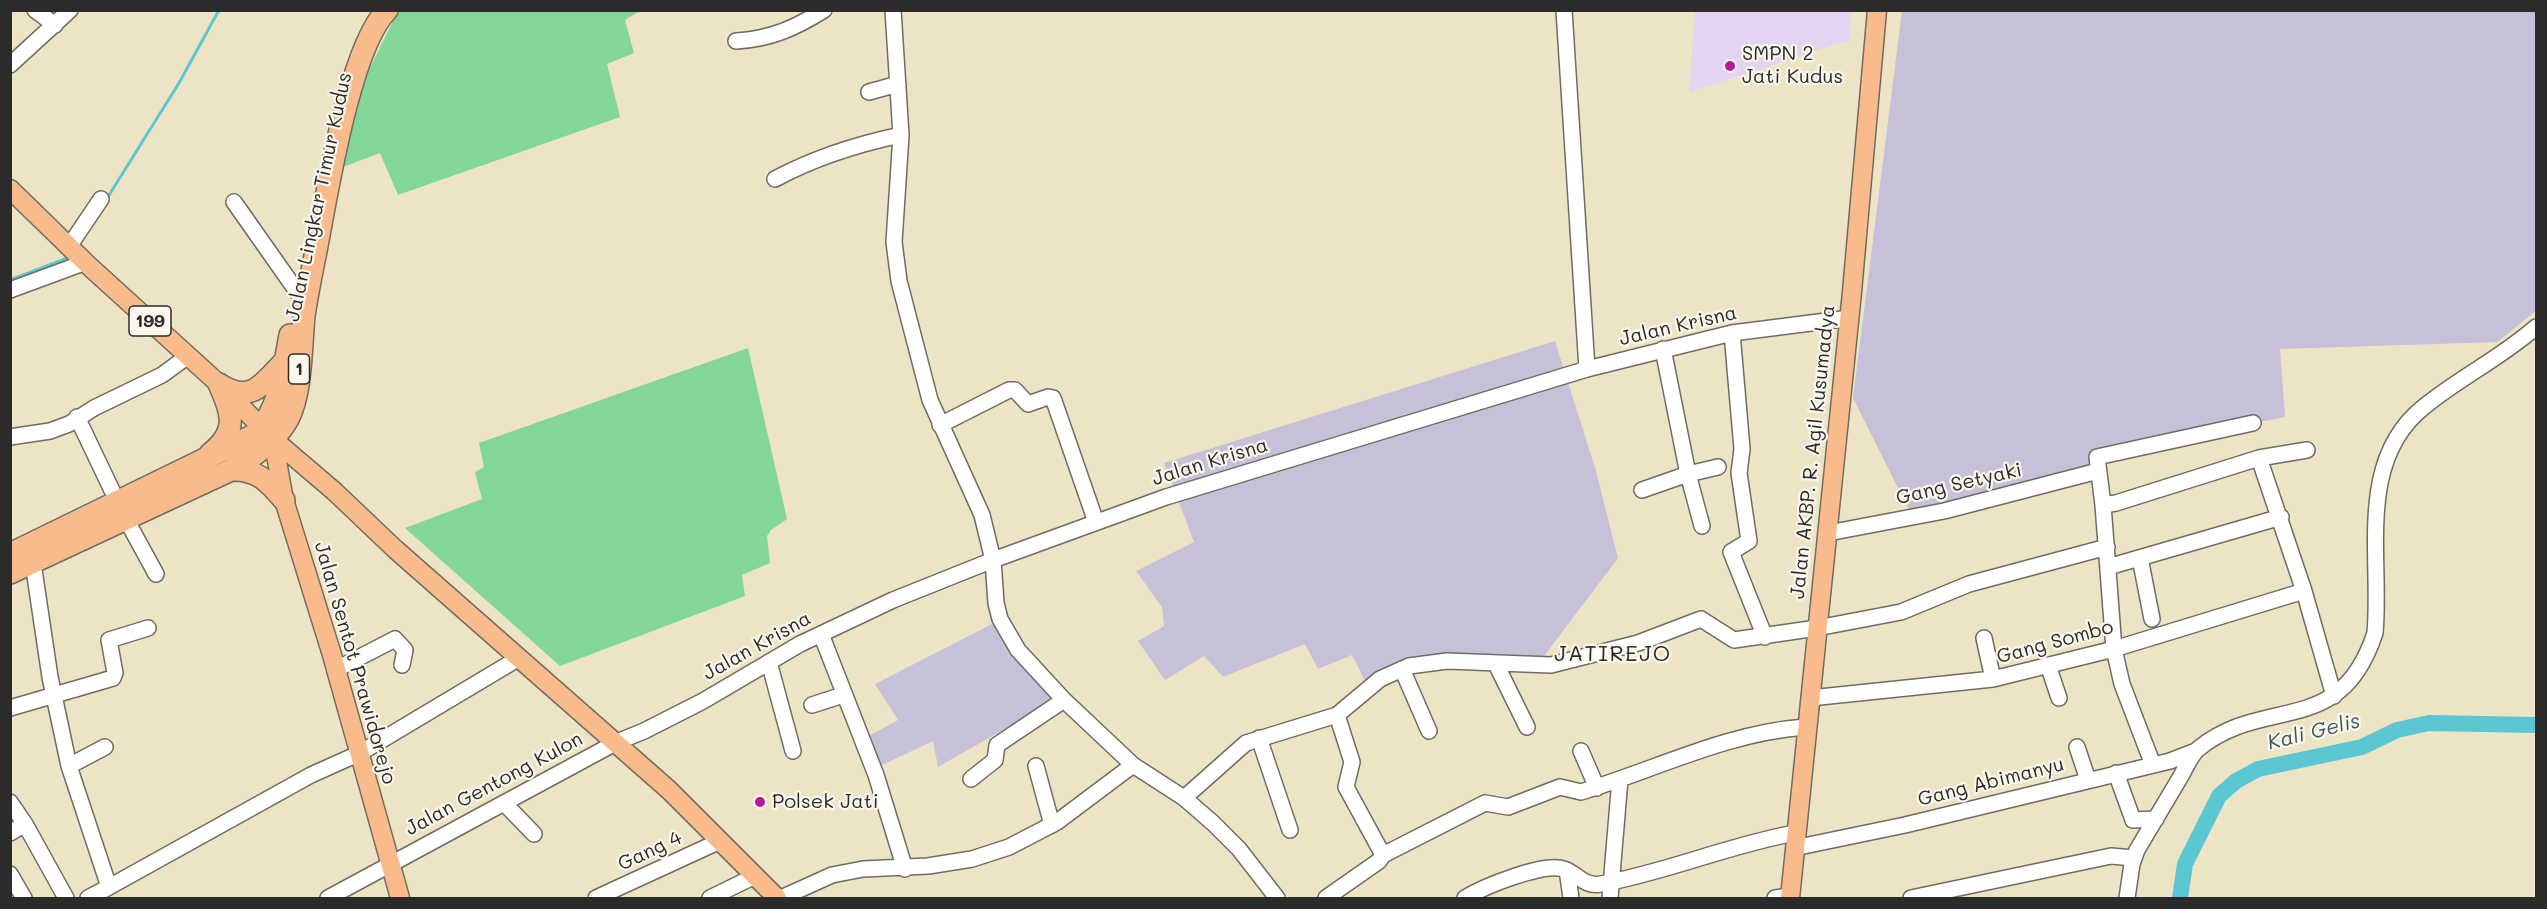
<!DOCTYPE html>
<html>
<head>
<meta charset="utf-8">
<style>
  body { margin:0 }
  #map { position:relative; width:2547px; height:909px; overflow:hidden; background:#ede4c5; font-family:Mali,sans-serif }
  canvas { display:block }
  .frame { position:absolute; inset:0; border:12px solid #2b2b2b; pointer-events:none }
</style>
</head>
<body>
<div id="map">
<canvas width="2547" height="909"></canvas>
<div class="frame"></div>
</div>
<script>
const g = document.querySelector('canvas').getContext('2d');
g.lineJoin = 'round';
function paint(path, color) {
  g.fillStyle = color;
  g.fill(path, 'evenodd');
}
function stroke(path, color, width, dash) {
  g.strokeStyle = color;
  g.lineWidth = width;
  g.lineCap = dash ? 'butt' : 'round';
  g.setLineDash(dash || []);
  g.stroke(path);
}
function write(font, color, halo, rows, align = 'center') {
  g.font = font + ' Mali,sans-serif';
  g.lineWidth = 4.5;
  g.setLineDash([]);
  g.textBaseline = 'middle';
  g.strokeStyle = halo;
  g.fillStyle = color;
  for (const [text, x, y, turn = 0] of rows) {
    g.save();
    g.translate(x, y);
    g.rotate((+turn || 0) * Math.PI / 180);
    g.textAlign = isNaN(turn) ? turn : align;
    if (halo) g.strokeText(text, 0, 0);
    g.fillText(text, 0, 0);
    g.restore();
  }
}
const built = new Path2D(`
  M1695,11H1851L1849,40L1689,92Z`);
const industrial = new Path2D(`
  M1902,11H2536V311L2497,342L2280,349L2285,417L2096,454L2074,483L1911,514L1853,398Z
  M1555,341L1596,471L1618,558L1538,664L1434,659L1368,687L1352,655L1318,669L1305,644L1223,677L1204,656L1165,680L1138,641L1164,626L1162,607L1136,571L1194,542L1164,463Z
  M996,622L1057,699L938,767L933,741L878,767L865,738L898,720L875,684Z`);
const green = new Path2D(`
  M401,11H640L625,20L634,53L607,64L620,117L398,195L380,153L343,167L351,117L361,86L396,15Z
  M748,348L787,519L771,530L767,536L770,563L742,575L745,596L560,666L405,528L482,499L475,472L484,467L479,443Z`);
const stream = new Path2D(`
  M106,200L179,83L219,10
  M10,280L65,259L69,255`);
const river = new Path2D(`
  M2180,898L2185,864L2219,796L2236,781L2258,769L2362,747L2397,730L2429,723L2536,725`);
const minor = new Path2D(`
  M35,10L55,25
  M893,10L901,135L894,242L899,281L930,400L982,515L993,560L996,603L1000,619L1018,650L1064,700L1133,765L1184,798L1213,823L1239,849L1277,898
  M1564,10L1587,369
  M736,41C771,39 795,28 824,10
  M10,65L70,10
  M869,92L898,84
  M775,179C814,158 858,144 901,135
  M234,202L298,293
  M70,245L101,199
  M10,290L86,262
  M1732,333L1742,449L1739,473L1749,541L1731,552L1765,637
  M1663,349L1688,474L1702,526
  M77,417L118,503
  M2253,423L2097,457L2103,505L2116,503L2259,458L2304,591L2334,696
  M940,425L1009,390H1015L1028,404L1048,397L1053,398L1096,522
  M10,437L50,431L69,424L94,408L162,375L188,356
  M2259,458L2307,450
  M1642,490L1688,474L1718,467
  M2103,505L2114,649L2122,684L2153,765
  M126,519L156,574
  M1828,533L1944,511L2098,471
  M2140,558L2152,619
  M33,563L50,677L69,766L109,887L311,775L360,753L519,658
  M2108,567L2281,517
  M821,634L876,775L905,869
  M1984,638L1993,679
  M769,662L793,751
  M1496,664L1527,727
  M2048,665L2059,698
  M1402,669L1429,731
  M335,670L395,639L405,650L402,665
  M1810,698L1993,679L2114,649L2304,591
  M812,705L843,695
  M10,708L113,678L115,673L109,640L148,628
  M1337,715L1352,762L1346,787L1383,855L1485,803L1508,807L1560,787L1581,792C1657,769 1726,733 1805,727
  M1259,738L1290,830
  M2077,747L2088,780
  M1581,751L1597,788
  M69,766L105,747
  M1036,766L1052,825
  M2116,773L2133,820L2156,819
  M971,779L995,760L997,745L1064,700
  M1184,798L1246,743L1337,715L1380,679L1409,666L1447,661L1551,665L1638,643L1701,619L1734,640L1817,628L1901,612L1969,584L2107,547
  M10,802L25,824
  M504,803L534,834
  M10,833L25,824L66,898
  M1794,848L1905,825L2170,761L2196,751
  M1567,870L1571,898
  M10,874L24,898
  M88,898L109,887
  M328,898L617,742L644,731L703,701L800,644L893,600L993,560L1166,497L1587,369L1732,333L1850,318
  M596,898L720,841
  M710,898L755,876
  M781,898L832,875L863,869L928,866L972,859L1009,847L1057,822L1133,765
  M1326,898L1379,861L1383,855
  M1465,898C1483,887 1543,862 1564,869C1578,874 1584,887 1601,884C1667,872 1729,845 1795,833
  M1610,898L1620,779
  M1775,898L1790,896
  M1911,898L2111,856L2134,858
  M2127,898L2132,864L2137,850C2152,825 2166,801 2181,776C2186,767 2191,755 2198,749C2265,694 2340,740 2375,633C2382,558 2355,460 2425,406C2461,377 2502,357 2536,327`);
const major = new Path2D(`
  M10,189L89,266L219,384L273,439L334,491L395,549L669,790L777,898
  M273,439L284,500L332,655L400,898
  M1790,898L1852,292L1877,10`);
const highway = new Path2D(`
  M219,384C252,405 262,384 285,361
  M210,454C239,431 232,414 219,384
  M231,470C257,469 268,481 284,500
  M10,554L256,434C281,406 283,371 290,335
  M10,573L231,470C253,457 275,442 288,419C302,392 301,346 304,316C308,289 314,262 319,235C329,182 351,47 387,10`);
const markers = [
  [1730,66,6,"#b5179e"],
  [760,802,6,"#b5179e"]
];
const shields = [
  [150,321,42],
  [299,369,21]
];
const shieldNames = [
  ["199",150,321],
  ["1",299,369]
];
const poiNames = [
  ["SMPN 2",1742,54],
  ["Jati Kudus",1742,77],
  ["Polsek Jati",772,802]
];
const streetNames = [
  ["Jalan Lingkar Timur Kudus",319,197,-78],
  ["Jalan Krisna",1678,326,-13],
  ["Jalan AKBP. R. Agil Kusumadya",1813,452,-84],
  ["Jalan Krisna",1210,462,-17],
  ["Gang Setyaki",1959,484,-13],
  ["Gang Sombo",2055,642,-15],
  ["Jalan Krisna",757,646,-29],
  ["Jalan Sentot Prawidorejo",355,663,74],
  ["Gang Abimanyu",1991,782,-14],
  ["Jalan Gentong Kulon",494,784,-28],
  ["Gang 4",650,851,-25]
];
const waterNames = [
  ["Kali Gelis",2314,732,-14]
];
const quarterNames = [
  ["JATIREJO",1613,654]
];
paint(built, '#e4d3f1');
paint(industrial, '#c6c0d9');
paint(green, '#82d697');
stroke(stream, '#5bc7d3', 3);
stroke(river, '#5bc7d3', 16);
stroke(minor, '#6f6c61', 18);
stroke(major, '#6f6c61', 21);
stroke(highway, '#6f6c61', 24);
stroke(minor, '#fff', 15);
stroke(major, '#fabb8c', 18);
stroke(highway, '#fabb8c', 21);
for (const [x, y, r, color] of markers) {
  const dot = new Path2D();
  dot.arc(x, y, r, 0, 2 * Math.PI);
  g.fillStyle = color;
  g.fill(dot);
  stroke(dot, '#fbf7ec', 2);
}
for (const [x, y, w] of shields) {
  const box = new Path2D();
  box.roundRect(x - w / 2, y - 15, w, 30, 4.5);
  g.fillStyle = '#fbf7ec';
  g.fill(box);
  stroke(box, '#2b2b2b', 1.5);
}
write('bold 18px', '#2b2b2b', null, shieldNames);
write('20px', '#2b2b2b', '#fbf7ec', poiNames, 'left');
write('20px', '#2b2b2b', '#fbf7ec', streetNames);
write('italic 21px', '#395a5d', '#fbf7ec', waterNames);
g.letterSpacing = '1.5px';
write('22px', '#2b2b2b', '#fbf7ec', quarterNames);
g.letterSpacing = '0px';
</script>
</body>
</html>
